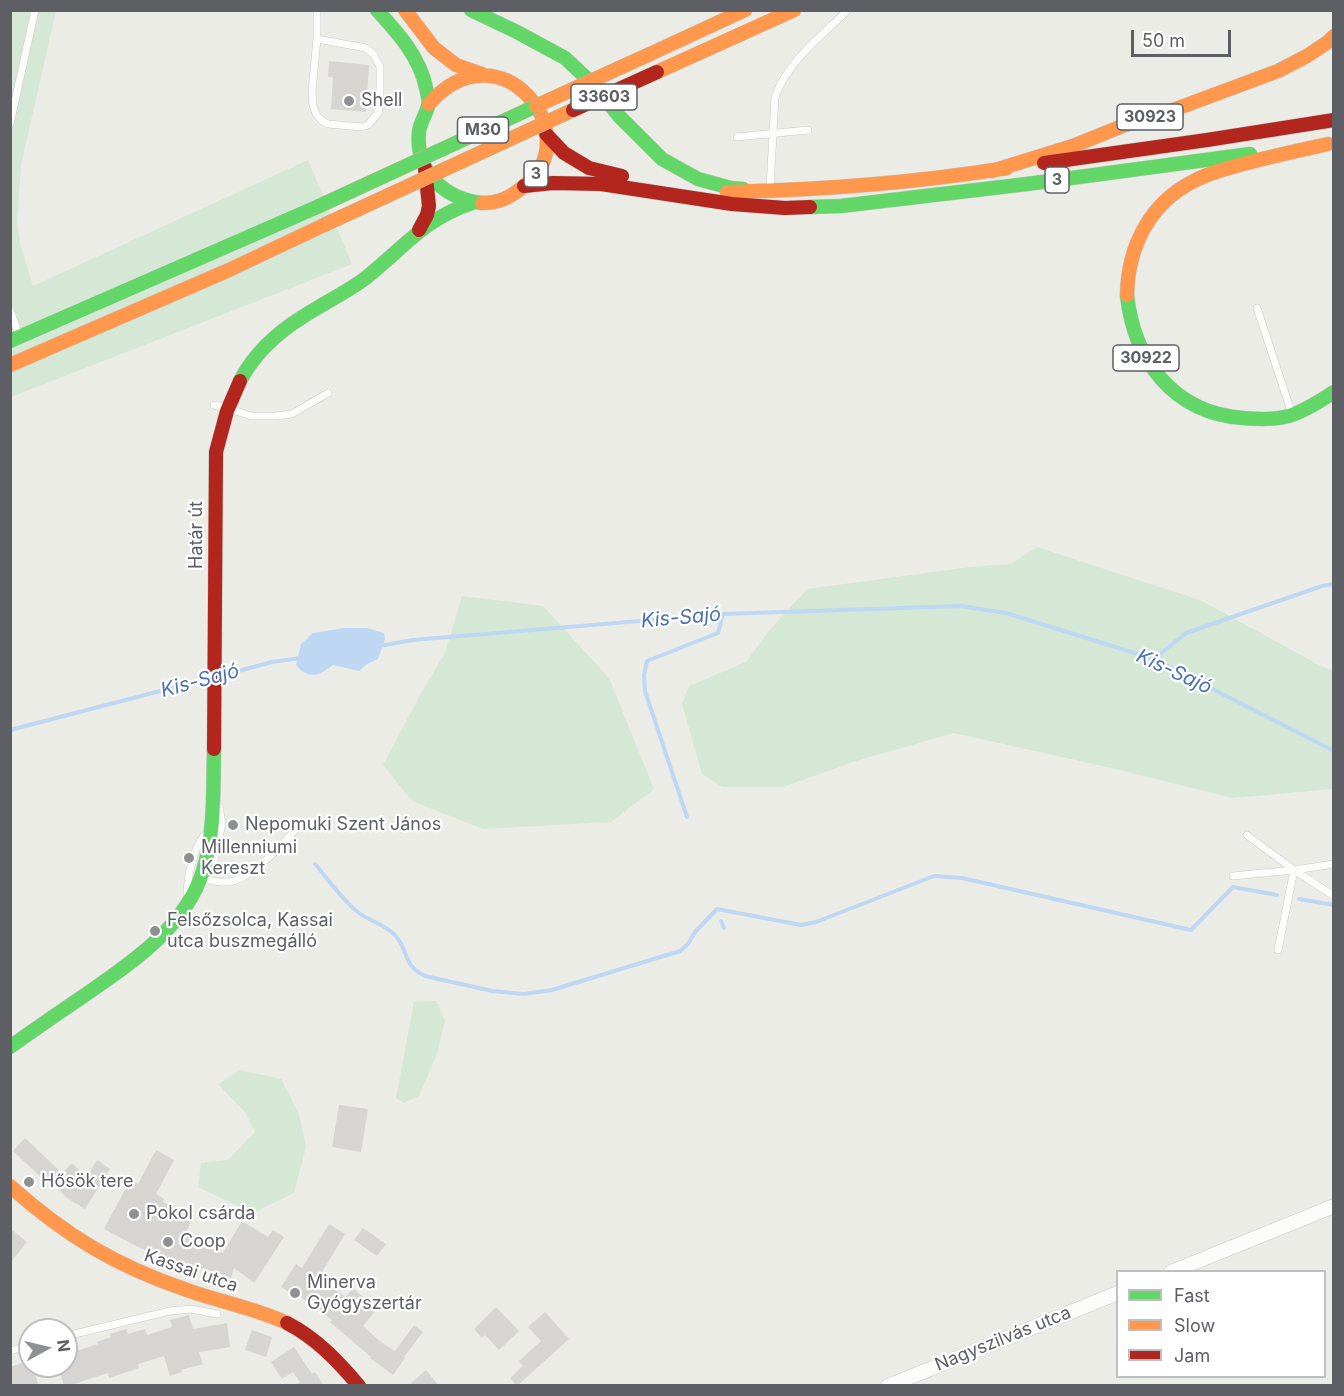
<!DOCTYPE html>
<html>
<head>
<meta charset="utf-8">
<style>
  body { margin:0 }
  #map { position:relative; width:1344px; height:1396px; overflow:hidden; background:#ecece7; font-family:Inter,sans-serif }
  canvas { display:block }
  .frame { position:absolute; inset:0; border:12px solid #5d5f64; pointer-events:none }
  .legend { position:absolute; left:1116px; top:1270px; width:210px; height:108px; box-sizing:border-box; background:#fff; border:2px solid #bebfc1; margin:0; padding:8px 10px; list-style:none; font-size:18px; color:#5d5f64 }
  .legend li { display:flex; align-items:center; gap:12px; height:30px }
  .legend b { width:30px; border:2px solid #bebfc1 }
  .north { position:absolute; left:18px; top:1318px; width:60px; height:60px; box-sizing:border-box; background:#fff; border:2px solid #bebfc1; border-radius:50%; rotate:82deg; font-size:16px; font-weight:700; line-height:24px; text-align:center; color:#5d5f64 }
  .north::after { content:''; display:block; margin:auto; width:21px; height:27px; background:#8f9092; clip-path:polygon(50% 0,100% 100%,50% 72%,0 100%) }
  .scale { position:absolute; left:1131px; top:30px; width:100px; height:27px; box-sizing:border-box; border:3px solid #5d5f64; border-top:0; padding-left:8px; font-size:18px; line-height:21px; white-space:nowrap; color:#5d5f64; -webkit-text-stroke:4px #fff; paint-order:stroke }
</style>
</head>
<body>
<div id="map">
<canvas width="1344" height="1396"></canvas>
<div class="frame"></div>
<ul class="legend">
<li><b style="height:8px;background:#63d668"></b>Fast</li>
<li><b style="height:8px;background:#ff974d"></b>Slow</li>
<li><b style="height:8px;background:#b3261e"></b>Jam</li>
</ul>
<div class="north">N</div>
<div class="scale">50 m</div>
</div>
<script>
const g = document.querySelector('canvas').getContext('2d');
g.lineJoin = 'round';
function paint(path, color) {
  g.fillStyle = color;
  g.fill(path, 'evenodd');
}
function stroke(path, color, width, dash) {
  g.strokeStyle = color;
  g.lineWidth = width;
  g.lineCap = dash ? 'butt' : 'round';
  g.setLineDash(dash || []);
  g.stroke(path);
}
function write(font, color, halo, rows, align = 'center') {
  g.font = font + ' Inter,sans-serif';
  g.lineWidth = 4.5;
  g.setLineDash([]);
  g.textBaseline = 'middle';
  g.strokeStyle = halo;
  g.fillStyle = color;
  for (const [text, x, y, turn = 0] of rows) {
    g.save();
    g.translate(x, y);
    g.rotate((+turn || 0) * Math.PI / 180);
    g.textAlign = isNaN(turn) ? turn : align;
    if (halo) g.strokeText(text, 0, 0);
    g.fillText(text, 0, 0);
    g.restore();
  }
}
const green = new Path2D(`
  M11,11H56L21,165L17,221L20,243L33,286L308,160L352,264L11,397Z
  M1037,547L1200,600L1321,666L1333,671V789L1233,798L1107,767L954,733L856,761L783,787H722L702,774L682,704L689,686L746,662L769,631L807,589L970,567L1010,564Z
  M462,596L543,606L609,678L654,789L611,822L483,829L412,801L383,765L421,693L445,653Z
  M436,1001L445,1021L437,1054L419,1096L404,1103L396,1098L414,1002Z
  M240,1070L281,1079L299,1114L306,1147L294,1193L253,1213L198,1187L201,1163L228,1160L255,1132L245,1112L218,1084Z`);
const water = new Path2D(`
  M344,628H367L384,633L385,639L378,659L367,664L359,671L333,665C319,676 308,680 296,665L301,644L313,633Z`);
const stream = new Path2D(`
  M379,646L413,640L723,614L960,606L1006,613L1154,659L1334,751
  M1154,659L1186,633L1322,586L1334,584
  M220,676L272,662L300,658
  M10,730L210,678
  M687,817L645,691L644,675L647,661L718,633L723,614
  M315,864C328,879 343,901 359,913C370,921 385,925 395,935C409,950 402,965 425,976L492,991L524,994L552,990L680,951L688,944L695,932L717,909
  M1299,899L1334,905
  M717,909L801,925L816,922L934,876L962,878L1191,930L1233,887L1277,895
  M721,921L724,928`);
const building = new Path2D(`
  M329,61L369,65L366,112L331,109L333,77H328Z
  M339,1105L368,1109L361,1152L332,1147Z
  M25,1138L62,1173L72,1163L86,1177L97,1160L110,1169L85,1209L67,1198L50,1181L48,1184L13,1151Z
  M156,1150L174,1160L156,1194L164,1199L163,1202L194,1215L185,1235L190,1237L189,1242L223,1253L242,1221L268,1237L273,1230L284,1237L254,1283L234,1268L231,1278L180,1261L179,1264L138,1247L104,1229L130,1180L138,1184Z
  M329,1224L345,1234L318,1279L346,1297L353,1288L377,1309L363,1326L381,1342L395,1351L414,1325L423,1332L404,1357L405,1358L393,1375L370,1358L371,1357L330,1322L332,1320L313,1305L299,1296L298,1298L281,1287L296,1264L302,1268Z
  M10,1228L27,1242L10,1263Z
  M363,1228L386,1244L377,1256L354,1240Z
  M496,1307L519,1331L499,1350L485,1335L482,1338L474,1329Z
  M545,1312L569,1339L517,1386L510,1378L523,1366L519,1361L541,1341L528,1327Z
  M189,1315L193,1329L227,1323L230,1347L199,1352L203,1364L181,1370L182,1372L170,1376L164,1356L138,1364L139,1368L109,1378L108,1373L68,1386H64L58,1366H66V1354L98,1344L97,1342L111,1337L110,1334L126,1329L128,1334L145,1329L147,1335L172,1327L170,1320Z
  M252,1330L272,1337L266,1357L245,1350Z
  M294,1347L312,1374L315,1372L324,1386H294L300,1382L293,1372L282,1379L271,1362Z
  M30,1360V1366H32L39,1386H10V1367Z
  M426,1370L439,1386H408Z`);
const lane = new Path2D(`
  M317,10V39L312,91L313,105L316,114L322,121L328,124L362,127L368,125L378,113L380,105V67L374,55L366,48L317,39
  M10,124L35,10
  M737,137L808,130
  M770,188L775,97C788,61 821,36 848,10
  M1257,308L1291,411
  M10,310L18,332
  M214,405L227,408L251,416H276L292,414L328,393
  M1247,835L1294,870L1334,896
  M214,860L222,824L219,807
  M1233,876L1294,870L1334,864
  M202,879C210,880 218,883 226,882C251,882 285,841 302,823
  M187,892C188,876 194,845 205,835
  M1278,950L1294,870
  M66,1336L170,1311L191,1309L217,1314
  M10,1351L30,1345`);
const street = new Path2D(`
  M1171,1272L1334,1206
  M888,1386L1118,1293`);
const fast = new Path2D(`
  M377,10C397,32 420,57 426,88C427,93 430,101 428,106C426,115 420,122 419,132C415,172 445,199 482,203
  M471,10L517,32L565,58L596,87L619,116L662,159L698,179L731,188L743,189
  M810,207L841,206L1027,184L1250,154
  M1127,295C1134,360 1173,413 1243,418C1258,419 1274,420 1289,416C1305,411 1320,401 1334,392
  M10,341L317,207
  M240,381C254,354 278,332 304,316C324,303 345,293 363,280C402,250 423,219 472,203
  M10,1047C35,1029 60,1012 85,995C131,963 185,928 203,871C215,832 213,790 214,749`);
const slow = new Path2D(`
  M405,10L434,48L456,65L482,74
  M650,54L745,10
  M657,72L794,10
  M429,104C500,23 590,136 524,186C511,197 500,203 482,203
  M992,171L1073,146L1125,125L1173,110L1278,71L1307,56L1328,42L1334,36
  M727,192C821,190 914,183 1007,168
  M1127,295C1128,246 1150,203 1194,181C1210,172 1229,168 1247,163C1273,156 1301,150 1328,144
  M10,365L229,270L324,225
  M10,1186C66,1236 116,1266 187,1290C220,1302 255,1308 287,1323`);
const jam = new Path2D(`
  M546,134L564,153L589,168L622,176
  M1044,163L1207,140L1334,120
  M524,186L553,183L601,184L732,204L785,208L810,207
  M419,230L427,215L429,206L425,168
  M214,749L216,452L227,411L240,381
  M287,1323C316,1338 338,1361 359,1386`);
const fastBridge = new Path2D(`
  M317,207L536,106`);
const slowBridge = new Path2D(`
  M536,106L650,54
  M324,225L573,110`);
const jamBridge = new Path2D(`
  M573,110L657,72`);
const markers = [
  [349,101,6,"#8f9092"],
  [233,825,6,"#8f9092"],
  [189,858,6,"#8f9092"],
  [155,931,6,"#8f9092"],
  [29,1182,6,"#8f9092"],
  [134,1214,6,"#8f9092"],
  [168,1242,6,"#8f9092"],
  [295,1293,6,"#8f9092"]
];
const shields = [
  [604,97,66],
  [1150,117,66],
  [483,130,51],
  [536,174,24],
  [1057,180,24],
  [1146,358,66]
];
const shieldNames = [
  ["33603",604,97],
  ["30923",1150,117],
  ["M30",483,130],
  ["3",536,174],
  ["3",1057,180],
  ["30922",1146,358]
];
const poiNames = [
  ["Shell",361,101],
  ["Nepomuki Szent János",245,825],
  ["Millenniumi",201,848],
  ["Kereszt",201,869],
  ["Felsőzsolca, Kassai",167,921],
  ["utca buszmegálló",167,942],
  ["Hősök tere",41,1182],
  ["Pokol csárda",146,1214],
  ["Coop",180,1242],
  ["Minerva",307,1283],
  ["Gyógyszertár",307,1304]
];
const streetNames = [
  ["Határ út",197,535,-90],
  ["Kassai utca",191,1271,19],
  ["Nagyszilvás utca",1003,1339,-22]
];
const waterNames = [
  ["Kis-Sajó",681,618,-5],
  ["Kis-Sajó",1174,672,25],
  ["Kis-Sajó",200,681,-15]
];
paint(green, '#d5e7d5');
paint(water, '#bed7f3');
stroke(stream, '#bed7f3', 4);
paint(building, '#d6d5d2');
stroke(lane, '#c9c9c9', 8);
stroke(street, '#c9c9c9', 15);
stroke(fast, '#c9caca', 15);
stroke(slow, '#c9caca', 15);
stroke(jam, '#c9caca', 15);
stroke(lane, '#fcfcfb', 7);
stroke(street, '#fcfcfb', 14);
stroke(fast, '#63d668', 14);
stroke(slow, '#ff974d', 14);
stroke(jam, '#b3261e', 14);
stroke(fastBridge, '#c1b897', 15, []);
stroke(slowBridge, '#c1b897', 15, []);
stroke(jamBridge, '#c1b897', 15, []);
stroke(fastBridge, '#63d668', 14);
stroke(slowBridge, '#ff974d', 14);
stroke(jamBridge, '#b3261e', 14);
for (const [x, y, r, color] of markers) {
  const dot = new Path2D();
  dot.arc(x, y, r, 0, 2 * Math.PI);
  g.fillStyle = color;
  g.fill(dot);
  stroke(dot, '#fff', 2);
}
for (const [x, y, w] of shields) {
  const box = new Path2D();
  box.roundRect(x - w / 2, y - 13, w, 26, 4.5);
  g.fillStyle = '#fff';
  g.fill(box);
  stroke(box, '#5d5f64', 1.5);
}
write('bold 16px', '#5d5f64', null, shieldNames);
write('18px', '#5d5f64', '#fff', poiNames, 'left');
write('18px', '#5d5f64', '#fff', streetNames);
write('italic 20px', '#4c72b2', '#fff', waterNames);
</script>
</body>
</html>
